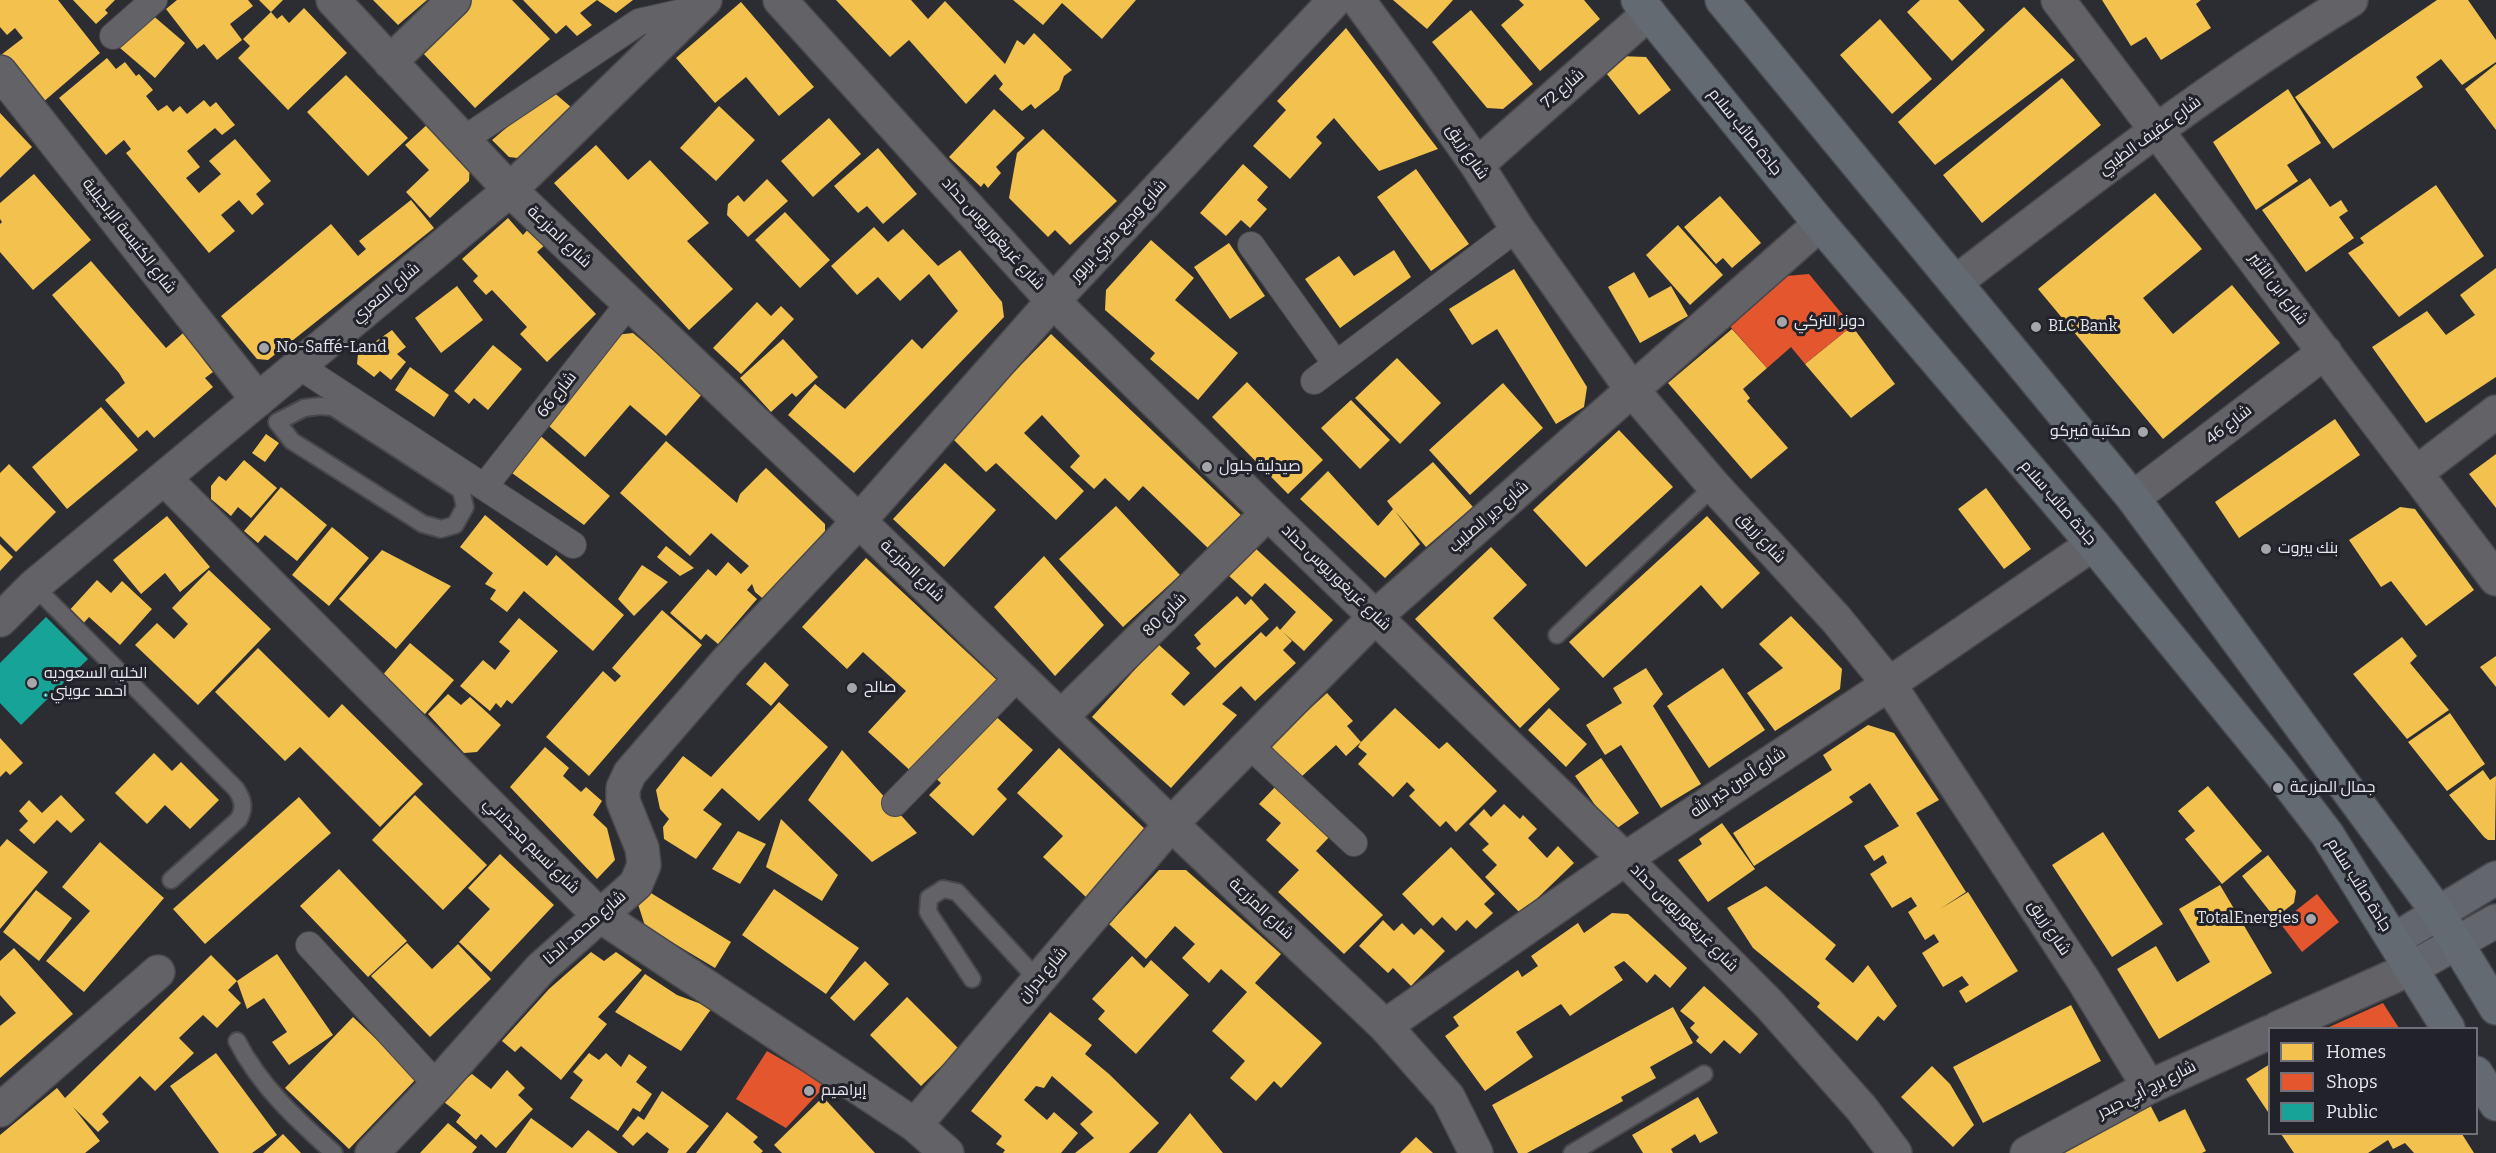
<!DOCTYPE html>
<html>
<head>
<meta charset="utf-8">
<style>
  body { margin:0 }
  #map { position:relative; width:2496px; height:1153px; overflow:hidden; background:#2c2d32; font-family:Bitter,serif }
  canvas { display:block }
  .legend { position:absolute; left:2268px; top:1027px; width:210px; height:108px; box-sizing:border-box; background:#21222a; border:2px solid #707178; margin:0; padding:8px 10px; list-style:none; font-size:18px; color:#e6e7ec }
  .legend li { display:flex; align-items:center; gap:12px; height:30px }
  .legend b { width:30px; border:2px solid #707178 }
</style>
</head>
<body>
<div id="map">
<canvas width="2496" height="1153"></canvas>
<ul class="legend">
<li><b style="height:16px;background:#f2c14e"></b>Homes</li>
<li><b style="height:16px;background:#e4572e"></b>Shops</li>
<li><b style="height:16px;background:#17a398"></b>Public</li>
</ul>
</div>
<script>
const g = document.querySelector('canvas').getContext('2d');
g.lineJoin = 'round';
function paint(path, color) {
  g.fillStyle = color;
  g.fill(path, 'evenodd');
}
function stroke(path, color, width, dash) {
  g.strokeStyle = color;
  g.lineWidth = width;
  g.lineCap = dash ? 'butt' : 'round';
  g.setLineDash(dash || []);
  g.stroke(path);
}
function write(font, color, halo, rows, align = 'center') {
  g.font = font + ' Bitter,Cairo,serif';
  g.lineWidth = 6;
  g.setLineDash([]);
  g.textBaseline = 'middle';
  g.strokeStyle = halo;
  g.fillStyle = color;
  for (const [text, x, y, turn = 0] of rows) {
    g.save();
    g.translate(x, y);
    g.rotate((+turn || 0) * Math.PI / 180);
    g.textAlign = isNaN(turn) ? turn : align;
    if (halo) g.strokeText(text, 0, 0);
    g.fillText(text, 0, 0);
    g.restore();
  }
}
const homes = new Path2D(`
  M0,0H58L100,53L42,103L1,55L23,38L15,28L7,35L0,27Z
  M73,0H115L105,10L108,13L96,24Z
  M177,0H248L253,6L230,24L242,40L217,60L204,44L197,49L166,9Z
  M259,0H283L271,12Z
  M373,0H427L398,25Z
  M472,0H512L550,39L475,108L421,51Z
  M523,0H633L616,13L597,0L580,13L592,25L577,36L566,25L556,34Z
  M836,0H911L928,19L945,1L1005,64L1017,40L1024,45L1034,33L1072,70L1064,76L1059,90L1035,109L1031,104L1022,111L999,89L1003,84L995,74L966,104L909,40L890,57Z
  M1013,0H1136L1102,39L1062,3L1043,25Z
  M1393,0H1453L1427,29Z
  M1519,0H1584L1600,19L1540,71L1501,25L1524,5Z
  M1920,0H1958L1985,30L1952,61L1907,12Z
  M2102,0H2201L2196,4L2211,28L2161,60L2146,37L2131,46Z
  M2437,0H2468L2496,40V62L2462,85L2441,59L2416,77L2423,87L2333,149L2295,97Z
  M741,2L814,87L779,116L746,77L715,103L676,58Z
  M2024,7L2075,60L1935,165L1898,122Z
  M304,8L347,53L288,110L238,58L250,46L243,39L271,12L277,19L282,15L289,23Z
  M1471,10L1533,84L1503,109L1487,108L1432,42Z
  M150,13L185,43L155,78L120,48Z
  M1880,19L1932,79L1892,114L1840,55Z
  M1346,28L1438,149L1379,171L1334,118L1316,137L1322,143L1290,179L1253,146L1286,110L1277,101Z
  M1619,56L1646,57L1671,90L1639,115L1603,69Z
  M107,58L116,69L125,62L136,76L139,74L153,90L146,96L158,111L167,105L173,112L180,106L187,114L204,100L210,107L216,102L235,125L222,135L215,128L187,151L200,167L186,178L199,193L221,174L209,161L235,139L271,181L256,194L264,204L252,215L239,200L221,215L235,231L209,253L126,153L131,149L124,140L106,155L59,98Z
  M2496,64V130L2465,89Z
  M346,75L408,138L368,176L307,112Z
  M2062,78L2101,125L1982,223L1943,175Z
  M2288,89L2321,143L2287,165L2298,181L2256,210L2213,142Z
  M551,90L579,114L526,159L509,157L492,140Z
  M719,106L755,140L716,181L680,148Z
  M994,109L1025,138L996,167L1001,173L988,188L984,183L981,187L949,157Z
  M0,113L32,147L0,178Z
  M829,118L861,154L813,197L781,161Z
  M431,121L470,163L469,181L430,218L406,192L429,170L405,145Z
  M1043,129L1117,201L1070,245L1055,230L1048,237L1009,198L1017,153Z
  M596,145L628,180L650,160L709,223L687,241L733,289L689,330L554,183Z
  M878,148L917,194L883,224L867,206L858,213L834,186Z
  M1243,164L1268,187L1257,200L1267,209L1250,228L1241,220L1226,236L1200,213Z
  M1416,169L1469,244L1431,271L1377,197Z
  M34,174L91,240L33,290L0,252V224L2,222L0,219V203Z
  M2310,178L2330,207L2341,200L2348,211L2339,217L2354,238L2306,272L2262,210Z
  M767,179L788,201L748,237L727,215L728,204L738,195L744,202Z
  M2436,185L2484,256L2399,317L2348,253L2364,243L2360,238Z
  M2155,193L2202,249L2143,298L2173,334L2232,285L2280,343L2163,439L2038,289Z
  M1720,196L1761,243L1732,268L1723,258L1716,264L1684,227Z
  M411,200L434,228L268,360L257,359L221,316L331,224L358,256L366,249L359,241Z
  M785,212L830,260L800,288L755,240Z
  M508,218L523,235L530,227L546,244L537,252L596,314L547,362L520,334L527,327L492,290L486,295L473,281L478,276L462,259Z
  M1678,225L1723,275L1690,305L1646,255Z
  M874,227L888,242L903,229L938,266L960,250L1002,302L1004,317L854,473L788,415L815,384L845,409L912,339L922,349L958,311L929,274L900,301L878,277L857,295L831,266Z
  M1151,240L1194,278L1175,300L1238,353L1198,400L1150,359L1155,353L1105,310L1106,290Z
  M1229,243L1265,296L1230,319L1194,267Z
  M1394,250L1411,277L1340,328L1305,279L1339,256L1354,276Z
  M91,261L166,348L190,327L211,352L203,359L213,372L205,378L213,387L154,438L147,430L138,438L105,400L125,383L119,373L52,295Z
  M2496,268V377L2426,423L2372,347L2427,311L2446,335L2475,315L2460,295Z
  M1514,269L1587,387L1584,407L1556,424L1497,329L1472,345L1449,309Z
  M1634,272L1649,298L1671,286L1688,316L1640,343L1608,287Z
  M457,286L483,320L441,353L415,318Z
  M757,302L771,316L781,306L794,319L741,374L713,348Z
  M1852,326L1895,384L1851,418L1805,364Z
  M1732,329L1767,368L1743,389L1750,398L1747,401L1788,448L1751,479L1668,383Z
  M392,330L406,347L397,354L406,362L391,380L380,371L374,377L357,364L358,354Z
  M633,333L703,393L666,436L630,405L585,457L542,420L615,335Z
  M1051,334L1243,517L1211,551L1143,486L1129,501L1105,478L1094,489L1070,467L1080,456L1042,415L1024,433L1084,491L1056,520L996,463L986,472L951,437Z
  M783,339L818,377L796,397L792,393L771,412L740,378Z
  M493,345L522,369L488,410L474,398L469,404L454,391Z
  M1397,358L1441,403L1400,444L1355,398Z
  M410,367L449,395L434,417L395,390Z
  M1247,382L1323,460L1288,494L1212,417Z
  M1503,383L1543,428L1470,495L1429,450Z
  M1351,400L1390,440L1360,469L1321,428Z
  M101,407L138,450L67,509L32,467Z
  M2335,419L2360,455L2239,538L2215,502Z
  M1619,430L1673,487L1586,567L1533,510Z
  M536,432L610,496L584,525L505,468Z
  M266,434L279,443L265,462L252,453Z
  M666,441L737,503L740,494L766,468L825,524V540L767,602L755,592L752,584L747,590L757,599L718,644L706,634L701,640L670,613L708,569L716,576L728,562L741,574L749,566L711,533L690,556L620,493Z
  M2496,454V508L2469,474Z
  M244,460L277,488L251,518L238,507L231,516L211,499V486L219,476L226,481Z
  M1433,462L1473,507L1426,547L1395,511L1420,544L1385,578L1300,499L1328,471L1378,526L1393,509L1387,501Z
  M945,463L996,510L944,567L893,519Z
  M9,464L56,512L16,552L0,536V473Z
  M281,487L327,525L297,561L265,535L258,543L244,531Z
  M1986,488L2031,549L2004,569L1958,509Z
  M1116,506L1180,575L1123,627L1059,559Z
  M2400,507L2415,509L2474,590L2426,626L2391,581L2381,587L2349,540Z
  M485,515L547,566L556,555L624,615L593,651L524,591L507,612L490,599L496,590L485,584L493,573L460,547Z
  M167,516L210,567L180,592L165,573L141,594L113,560Z
  M1707,516L1760,573L1722,609L1701,585L1603,678L1569,642Z
  M332,527L369,558L329,606L292,575Z
  M0,544L13,557L0,571Z
  M666,546L694,568L680,576L657,557Z
  M1254,547L1333,620L1304,651L1283,632L1292,641L1283,650L1296,663L1255,701L1241,686L1222,704L1237,715L1171,788L1092,717L1158,644L1190,673L1171,694L1184,706L1261,632L1266,637L1277,626L1280,630L1296,612L1265,583L1252,597L1228,575Z
  M1491,547L1527,585L1493,618L1560,689L1520,728L1415,619Z
  M382,550L451,586L396,649L339,599Z
  M1044,556L1104,625L1055,676L994,607Z
  M866,558L999,682L914,774L868,732L906,691L863,652L847,669L802,627Z
  M642,565L668,582L634,616L618,599Z
  M209,570L271,629L198,705L135,645L157,623L174,639L188,624L172,608Z
  M97,580L111,593L122,581L152,609L120,645L89,617L81,626L67,613Z
  M1237,596L1245,605L1251,599L1269,619L1215,668L1196,648L1201,644L1194,635Z
  M662,610L702,645L589,776L546,737L603,671L615,682L621,676L612,668Z
  M1791,616L1842,669L1840,689L1775,731L1747,693L1783,668L1759,644Z
  M519,618L558,651L512,704L507,700L501,708L496,703L490,711L460,686L483,660L495,670L510,651L499,642Z
  M2402,637L2417,656L2410,663L2449,710L2407,739L2353,674Z
  M410,643L454,680L425,714L381,677Z
  M258,648L329,718L342,704L423,784L380,827L300,747L285,761L215,692Z
  M2496,656V687L2480,667Z
  M765,662L789,685L771,706L746,684Z
  M1646,668L1663,694L1653,706L1701,784L1661,808L1621,745L1605,755L1586,725L1622,703L1613,688Z
  M1723,668L1765,730L1709,768L1667,706Z
  M1327,693L1353,721L1347,726L1361,742L1346,756L1336,745L1300,778L1270,745Z
  M448,694L461,705L470,697L501,725L477,752L464,753L428,714Z
  M779,702L828,747L759,821L722,788L703,810L722,824L696,859L664,839L663,827L669,819L660,809L656,790L683,756L711,777Z
  M1395,708L1439,749L1447,742L1497,791L1456,832L1446,821L1440,827L1409,796L1415,790L1407,782L1393,797L1358,764L1367,754L1358,747L1361,742Z
  M1549,708L1587,744L1566,767L1528,730Z
  M991,712L1033,750L997,789L1007,799L973,836L929,795L941,783L932,775Z
  M2450,713L2485,764L2447,791L2408,742Z
  M1868,725L1894,733L1939,800L1916,813L1966,892L1940,909L1968,892L2018,971L1966,1003L1959,991L1969,985L1962,976L1943,987L1922,953L1939,942L1934,934L1925,940L1908,912L1917,906L1911,897L1892,908L1870,874L1887,863L1883,855L1874,861L1864,846L1899,826L1870,783L1849,797L1853,802L1754,866L1733,833L1832,770L1823,755Z
  M0,738L23,763L10,775L6,771L0,777Z
  M545,747L569,768L563,776L581,792L586,787L602,801L593,815L607,828L615,860L597,879L510,787Z
  M1059,748L1147,831L1086,897L1043,857L1063,836L1017,793Z
  M842,750L917,833L872,862L808,800Z
  M154,753L172,771L181,762L219,800L190,829L165,805L147,824L115,793Z
  M1601,758L1639,813L1613,831L1575,776Z
  M2483,770L2490,780L2496,776L2495,840H2488L2484,837L2449,795Z
  M1276,786L1331,835L1316,851L1383,915L1344,954L1278,892L1299,870L1266,840L1281,823L1259,804Z
  M2208,786L2262,851L2222,884L2185,839L2195,831L2178,811Z
  M61,795L85,820L71,833L57,820L34,844L19,830L28,821L19,811L29,800L42,813Z
  M415,795L487,865L443,910L372,840Z
  M299,797L331,833L205,944L173,909Z
  M1504,804L1520,819L1523,815L1537,829L1528,838L1547,858L1558,846L1574,863L1521,914L1485,877L1497,865L1482,850L1489,844L1469,824L1484,809L1491,817Z
  M781,819L838,875L822,901L766,867Z
  M1722,823L1755,869L1708,902L1678,860L1702,844L1699,839Z
  M738,831L766,844L740,884L712,869Z
  M2103,832L2163,924L2112,957L2052,865Z
  M7,839L48,872L0,929V847Z
  M100,842L164,898L84,992L46,961L90,911L62,887Z
  M1451,847L1495,894L1484,904L1493,913L1476,929L1467,920L1456,931L1442,917L1433,926L1402,894Z
  M500,854L554,905L491,972L459,942L490,909L468,888Z
  M2268,855L2296,891L2294,903L2275,918L2242,876Z
  M339,869L407,941L368,977L300,906Z
  M1159,870H1186L1281,954L1255,983L1322,1043L1281,1088L1274,1081L1256,1101L1230,1078L1245,1061L1212,1031L1247,992L1221,969L1209,983L1182,958L1195,944L1175,926L1146,959L1109,924Z
  M2220,885L2272,973L2159,1039L2117,969L2156,946L2177,982L2210,962L2179,909Z
  M1766,886L1836,945L1825,959L1853,983L1868,965L1897,1006L1884,1021L1878,1016L1857,1041L1817,1007L1820,1003L1753,948L1727,908Z
  M774,889L859,948L826,994L742,935Z
  M36,890L72,918L39,961L3,932Z
  M646,890L731,942L715,968L645,926L638,904Z
  M1612,913L1628,914L1687,968L1670,988L1655,974L1647,983L1624,961L1614,967L1623,980L1570,1016L1561,1004L1516,1032L1533,1057L1485,1091L1445,1036L1459,1026L1453,1017L1518,970L1522,977L1538,966L1531,956L1578,923L1584,933Z
  M1383,920L1394,931L1402,923L1414,935L1421,928L1445,951L1411,986L1393,968L1388,973L1359,946Z
  M407,943L432,969L458,944L491,979L430,1037L371,976Z
  M14,948L73,1014L0,1078V1026L16,1013L0,995V961Z
  M591,952L604,961L616,952L642,970L598,1017L607,1024L561,1080L521,1046L515,1052L502,1041L549,989Z
  M277,954L333,1035L289,1065L272,1042L287,1032L264,998L247,1009L237,981Z
  M211,955L237,981L228,990L241,1003L217,1028L203,1015L179,1038L194,1053L155,1091L140,1076L102,1114L109,1122L98,1132L73,1107L100,1141L85,1153H0V1135L57,1088L65,1098Z
  M1132,956L1144,968L1151,960L1189,995L1136,1054L1098,1019L1105,1011L1092,999Z
  M865,961L889,984L854,1021L830,998Z
  M645,974L677,995L712,1008L681,1051L615,1012Z
  M1704,986L1758,1034L1740,1054L1724,1040L1711,1054L1696,1041L1699,1037L1690,1028L1695,1023L1680,1011Z
  M907,997L959,1049L921,1086L870,1035Z
  M2071,1005L2101,1061L1983,1123L1953,1067Z
  M1673,1007L1693,1043L1650,1067L1656,1078L1621,1097L1623,1101L1527,1153H1518L1492,1105Z
  M1050,1012L1092,1045L1085,1054L1109,1074L1159,1123L1129,1153H1075L1094,1138L1080,1124L1093,1112L1052,1076L1044,1088L1036,1086L1024,1100L1047,1120L1054,1112L1078,1133L1061,1153H1003L1005,1150L996,1144L1002,1136L971,1111Z
  M353,1017L417,1078L349,1149L285,1088Z
  M216,1053L277,1135L252,1153H219L170,1086Z
  M589,1053L599,1060L606,1053L621,1067L629,1054L647,1067L636,1082L652,1094L640,1112L633,1108L618,1131L570,1098L583,1080L573,1072Z
  M2270,1064V1115L2246,1079Z
  M1932,1066L1950,1084L1974,1125L1953,1147L1901,1097Z
  M507,1070L525,1088L518,1095L533,1109L496,1148L481,1134L476,1140L456,1122L461,1115L440,1099L472,1074L491,1089Z
  M662,1091L709,1126L686,1153H667L669,1149L647,1132L633,1146L622,1136L638,1116L644,1120Z
  M823,1097L875,1153H782L774,1145Z
  M1698,1097L1718,1133L1700,1143L1695,1134L1671,1149L1673,1153H1643L1632,1135Z
  M2146,1097L2159,1122L2185,1109L2206,1151L2202,1153H2053Z
  M727,1112L758,1137L753,1142L763,1151L761,1153H696Z
  M1190,1113L1223,1153H1157Z
  M531,1118L572,1148L588,1130L618,1153H506Z
  M448,1123L477,1147L472,1153H420Z
  M283,1134L301,1153H263Z
  M2281,1134H2462L2474,1153H2414L2405,1143L2393,1149L2388,1140L2368,1153H2294Z
  M1416,1137L1433,1153H1400Z`);
const shops = new Path2D(`
  M1809,274L1852,326L1805,364L1791,347L1767,368L1728,324L1786,276Z
  M2317,894L2339,922L2302,952L2280,923Z
  M2383,1003L2399,1028H2327Z
  M767,1051L826,1085L786,1128L736,1099Z`);
const public = new Path2D(`
  M46,617L88,659L21,725L0,703V663Z`);
const service = new Path2D(`
  M320,406L333,407L461,490L465,507L455,525L441,529L423,524L292,441L277,422L304,408Z
  M34,586L236,789C243,800 245,807 239,819L171,880
  M1557,635L1714,486
  M972,979L928,912L929,898L943,889L957,892L1038,980
  M237,1041C260,1086 297,1120 334,1153
  M1572,1153L1704,1074`);
const pedestrian = new Path2D(`
  M113,36L154,0
  M463,140L639,22L696,9
  M1251,245L1336,364
  M299,366L573,545
  M1314,381L1517,228
  M484,487L629,303
  M1249,745L1354,843
  M895,803L1020,675
  M309,945L437,1085`);
const minor = new Path2D(`
  M333,0L510,190L859,521L1171,824L1385,1026L1448,1097L1476,1153
  M780,0L1053,301L1268,513L1625,859L1769,1004L1862,1109L1895,1153
  M1358,0L1422,87L1477,165L1517,228L1633,391L1714,486L1836,619L1889,684L2084,981L2149,1087
  M2058,0C2203,194 2350,386 2496,579
  M390,62L454,0
  M0,72L258,400
  M1477,165L1649,13
  M2416,473L2496,412
  M164,478L599,915L915,1125L947,1153
  M2133,498L2325,352
  M0,620L34,586L510,190L705,0
  M1061,717L1268,513
  M1385,1026L1625,859L1889,684L2093,544
  M0,1110L158,972
  M915,1125L1171,824L1376,616L1820,224
  M372,1153L437,1085L541,968L636,884L644,865L642,848L623,801V788L630,773L727,661L859,521L1053,301L1335,0`);
const tertiary = new Path2D(`
  M1956,282C2085,183 2212,84 2351,0
  M2278,1028L2410,969
  M2027,1153L2149,1087L2270,1032`);
const secondary = new Path2D(`
  M2394,940L2496,878
  M2410,969L2496,921`);
const trunk = new Path2D(`
  M1638,0L1820,224L2093,544L2281,774L2327,834L2448,1028
  M1722,0L2133,498L2439,914L2496,1008
  M2476,1073L2496,1104`);
const markers = [
  [1782,322,6,"#a5a6ab"],
  [2036,327,6,"#a5a6ab"],
  [264,348,6,"#a5a6ab"],
  [2143,432,6,"#a5a6ab"],
  [1207,467,6,"#a5a6ab"],
  [2266,549,6,"#a5a6ab"],
  [32,683,6,"#a5a6ab"],
  [852,688,6,"#a5a6ab"],
  [2278,788,6,"#a5a6ab"],
  [2311,919,6,"#a5a6ab"],
  [809,1091,6,"#a5a6ab"]
];
const streetNames = [
  ["شارع 72",1563,89,-41],
  ["جادة صائب سلام",1745,132,51],
  ["شارع عفيف الطيبي",2150,136,-36],
  ["شارع زريق",1467,152,56],
  ["شارع وديع متري بربور",1119,231,-47],
  ["شارع غريغوريوس حداد",993,234,48],
  ["شارع الكنيسة الإنجيلية",129,236,52],
  ["شارع المزرعة",559,237,44],
  ["شارع ابن الأثير",2278,289,53],
  ["شارع المعري",386,293,-40],
  ["شارع 66",557,395,-52],
  ["شارع 46",2229,425,-38],
  ["جادة صائب سلام",2058,503,49],
  ["شارع دير الصليب",1489,517,-41],
  ["شارع زريق",1761,538,47],
  ["شارع المزرعة",912,571,44],
  ["شارع غريغوريوس حداد",1336,578,44],
  ["شارع 80",1165,615,-45],
  ["شارع أمين خير الله",1738,783,-34],
  ["شارع نسيم مجدلاني",531,846,45],
  ["جادة صائب سلام",2359,885,58],
  ["شارع المزرعة",1261,909,43],
  ["شارع غريغوريوس حداد",1684,918,45],
  ["شارع محمد الدنا",585,928,-41],
  ["شارع زريق",2049,928,56],
  ["شارع بدران",1043,975,-50],
  ["شارع برج أبي حيدر",2147,1090,-27]
];
const poiNames = [
  ["دونر التركي",1794,322],
  ["BLC Bank",2048,327],
  ["No-Saffé-Land",276,348],
  ["مكتبة فيركو",2131,432,"right"],
  ["صيدلية جلول",1219,467],
  ["بنك بيروت",2278,549],
  ["الخليه السعوديه",44,674],
  [". احمد عويني",44,692],
  ["صالح",864,688],
  ["جمال المزرعة",2290,788],
  ["TotalEnergies",2299,919,"right"],
  ["إبراهيم",821,1091]
];
paint(homes, '#f2c14e');
paint(shops, '#e4572e');
paint(public, '#17a398');
stroke(service, '#48484c', 20);
stroke(pedestrian, '#48484c', 28);
stroke(minor, '#48484c', 36);
stroke(tertiary, '#48484c', 36);
stroke(secondary, '#48484c', 36);
stroke(trunk, '#48484c', 36);
stroke(service, '#636367', 16);
stroke(pedestrian, '#636367', 26);
stroke(minor, '#636367', 33);
stroke(tertiary, '#636367', 33);
stroke(secondary, '#63666c', 33);
stroke(trunk, '#636a72', 33);
for (const [x, y, r, color] of markers) {
  const dot = new Path2D();
  dot.arc(x, y, r, 0, 2 * Math.PI);
  g.fillStyle = color;
  g.fill(dot);
  stroke(dot, '#21222a', 2);
}
write('16px', '#e6e7ec', '#21222a', streetNames);
write('16px', '#e6e7ec', '#21222a', poiNames, 'left');
</script>
</body>
</html>
